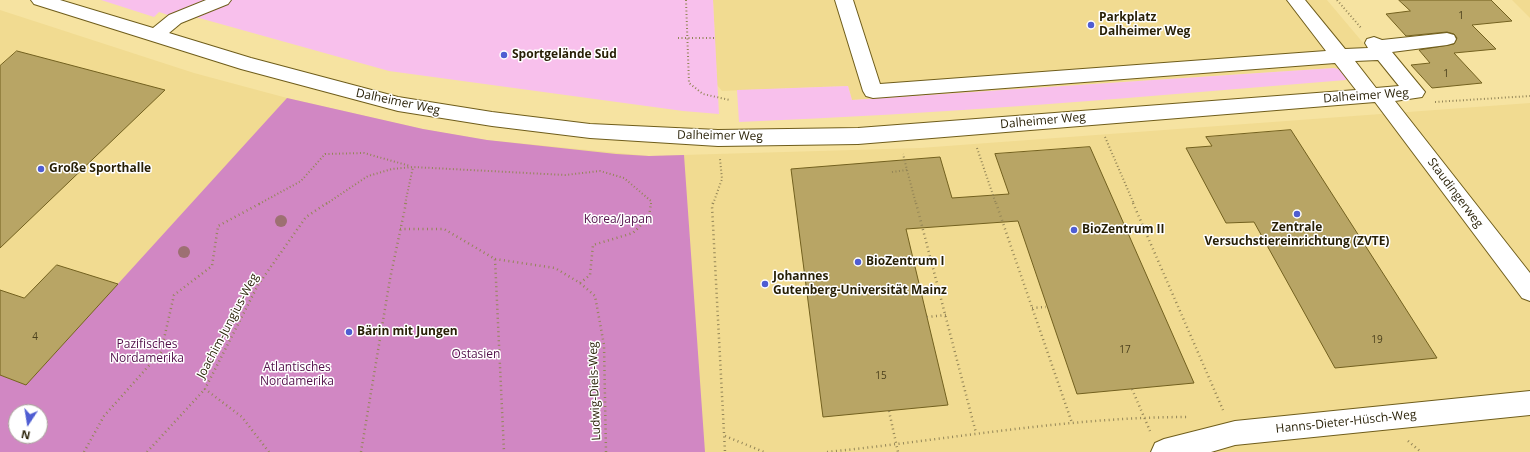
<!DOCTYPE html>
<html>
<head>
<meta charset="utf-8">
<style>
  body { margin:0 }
  #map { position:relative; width:1530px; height:452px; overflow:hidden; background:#f6e3a1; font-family:"Open Sans",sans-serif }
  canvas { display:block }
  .north { position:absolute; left:8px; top:404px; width:40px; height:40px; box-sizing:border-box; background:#fff; border:1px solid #a9a59b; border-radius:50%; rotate:192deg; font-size:11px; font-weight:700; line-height:16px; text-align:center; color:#271f05 }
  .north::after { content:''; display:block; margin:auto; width:14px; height:18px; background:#4f5dd2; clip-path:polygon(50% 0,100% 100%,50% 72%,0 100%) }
</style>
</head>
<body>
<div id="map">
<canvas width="1530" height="452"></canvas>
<div class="north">N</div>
</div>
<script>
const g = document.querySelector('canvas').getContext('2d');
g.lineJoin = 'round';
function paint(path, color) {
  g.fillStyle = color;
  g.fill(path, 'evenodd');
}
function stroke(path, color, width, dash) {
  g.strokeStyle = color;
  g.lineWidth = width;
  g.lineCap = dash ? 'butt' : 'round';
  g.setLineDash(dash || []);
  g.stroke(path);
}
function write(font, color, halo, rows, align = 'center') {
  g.font = font + ' "Open Sans",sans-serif';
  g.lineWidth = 3;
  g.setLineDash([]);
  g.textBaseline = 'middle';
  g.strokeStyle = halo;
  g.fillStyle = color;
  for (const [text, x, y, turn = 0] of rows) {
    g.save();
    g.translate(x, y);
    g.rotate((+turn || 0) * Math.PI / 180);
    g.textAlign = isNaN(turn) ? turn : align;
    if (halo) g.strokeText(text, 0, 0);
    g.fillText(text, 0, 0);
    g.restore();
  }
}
const built = new Path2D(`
  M713,0H1327L1370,51L1350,53L1370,78L1346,80L1347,75L1343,70L1334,68L852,100L848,86L722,91L717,85Z
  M1512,0H1530V18Z
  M0,10L194,73L287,98L423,129L487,140L649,156L920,148L1530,103V452H0ZM16,412H40V436H16Z`);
const green = new Path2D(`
  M101,0H713L719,114L683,111L389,71L192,16H171L159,12L154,17Z
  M1334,68L1343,70L1347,75L1346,80C1143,97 942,114 739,122L737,90L848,86L852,100Z`);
const forest = new Path2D(`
  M287,98L423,129L487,140L616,154L649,156L684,155L705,452H0V375L26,385ZM16,412H40V436H16Z`);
const building = new Path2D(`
  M1399,0H1491L1512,21L1472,25L1496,49L1454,53L1482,83L1432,88L1411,65L1430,63L1419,50L1454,44L1457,38L1454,34L1447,32L1406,36L1386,14L1410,11Z
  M17,51L165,90L0,248V66Z
  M1291,130L1395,292L1437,358L1335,368L1254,222L1226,223L1186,148L1212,146L1206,137Z
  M1090,147L1194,383L1077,394L1018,221L906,229L948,405L823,417L791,169L940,157L952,198L1009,194L995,154Z
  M57,265L118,284L26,385L0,375V290L24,298Z`);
const pathFar1 = new Path2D(`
  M686,0L689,83L703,94L730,100
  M1337,0L1362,29
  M678,38H714
  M1435,102L1530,96
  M1105,137L1134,204
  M977,148L996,204
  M907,170L916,204
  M892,172L907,170L903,154
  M259,204L301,181L325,154L364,153L410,166
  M326,204L368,176L392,169L413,167L565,175L600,171L624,178L651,201V204
  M405,204L413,167
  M713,204L722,179L720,159`);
const path = new Path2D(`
  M713,203L712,206L725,452
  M916,203L976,433
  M996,203L1072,423
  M1133,203L1223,410
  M400,229H444L495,259L504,452
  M495,259L555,268L580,283L595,296L604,345L606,452
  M580,283L590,275L593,245L633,233L649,217L651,203
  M1032,308L1046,307
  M927,317L946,315
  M1132,389L1150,431
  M889,411L898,452
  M725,436L764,452
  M1408,441L1421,452
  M84,452L104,416L161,352L174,295L212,266L218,226L261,203
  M147,452L205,389
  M269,452L242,417L205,389L258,285L306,217L327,203
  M361,452L390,279L406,203
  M827,452C947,440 1067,417 1188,417`);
const minor = new Path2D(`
  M31,0H60L153,28L169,15L206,0H231L228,4L181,23L169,33L251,58L398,97L492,112L590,124L718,130L858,128L1356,90L1335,63L873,98L866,96L863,91L835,0H853L880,84L1326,51L1287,0H1305L1345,49L1368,48L1365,43L1367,39L1374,37L1382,40L1447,33L1454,35L1456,39L1454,43L1447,45L1392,52L1425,92L1422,97L1395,101L1530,273V301L1522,298L1375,102L858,144L718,146L590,138L492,126L398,111L241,69L34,4ZM1378,60L1399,86L1376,88L1355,61Z
  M1530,391V415L1235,445L1211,452H1151L1155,443L1164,439L1235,421Z`);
const trees = [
  [281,221],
  [184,252]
];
const markers = [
  [1091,25,4,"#4f5dd2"],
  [504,55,4,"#4f5dd2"],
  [41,169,4,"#4f5dd2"],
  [1297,214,4,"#4f5dd2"],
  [1074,230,4,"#4f5dd2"],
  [858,262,4,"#4f5dd2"],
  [765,284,4,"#4f5dd2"],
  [349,332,4,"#4f5dd2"]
];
const numberNames = [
  ["1",1461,16],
  ["1",1446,74],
  ["4",35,337],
  ["19",1377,340],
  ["17",1125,350],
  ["15",881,376]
];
const poiNames = [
  ["Parkplatz",1099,18],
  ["Dalheimer Weg",1099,32],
  ["Sportgelände Süd",512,55],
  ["Große Sporthalle",49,169],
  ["Zentrale",1297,228,"center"],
  ["Versuchstiereinrichtung (ZVTE)",1297,242,"center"],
  ["BioZentrum II",1082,230],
  ["BioZentrum I",866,262],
  ["Johannes",773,277],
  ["Gutenberg-Universität Mainz",773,291],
  ["Bärin mit Jungen",357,332]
];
const streetNames = [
  ["Dalheimer Weg",1366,96,-4],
  ["Dalheimer Weg",398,102,12],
  ["Dalheimer Weg",1043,121,-5],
  ["Dalheimer Weg",720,136,1],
  ["Staudingerweg",1455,193,53],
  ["Joachim-Jungius-Weg",228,326,-62],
  ["Ludwig-Diels-Weg",595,391,-92],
  ["Hanns-Dieter-Hüsch-Weg",1346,422,-6]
];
const parkNames = [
  ["Korea/Japan",618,220],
  ["Pazifisches",147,345],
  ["Nordamerika",147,359],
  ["Ostasien",476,355],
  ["Atlantisches",297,368],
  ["Nordamerika",297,382]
];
paint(built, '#f1db91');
paint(green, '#f8c0ec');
paint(forest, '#d187c3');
paint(building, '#b8a565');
stroke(building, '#73611f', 1);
stroke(minor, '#6f5d1b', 2);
stroke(pathFar1, '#938557', 2, [1, 2.5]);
stroke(path, '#938557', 2.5, [1, 3.5]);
paint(minor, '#fff');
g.fillStyle = '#9d7072';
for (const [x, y] of trees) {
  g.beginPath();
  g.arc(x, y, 6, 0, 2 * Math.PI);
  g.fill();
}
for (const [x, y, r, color] of markers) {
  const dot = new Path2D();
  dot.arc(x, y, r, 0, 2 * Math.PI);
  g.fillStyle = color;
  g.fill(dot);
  stroke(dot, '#fff', 1.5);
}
write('10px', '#4b401d', null, numberNames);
write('bold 12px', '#271f05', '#fff', poiNames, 'left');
write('12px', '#271f05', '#fff', streetNames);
write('12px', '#54124c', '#fff', parkNames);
</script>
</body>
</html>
